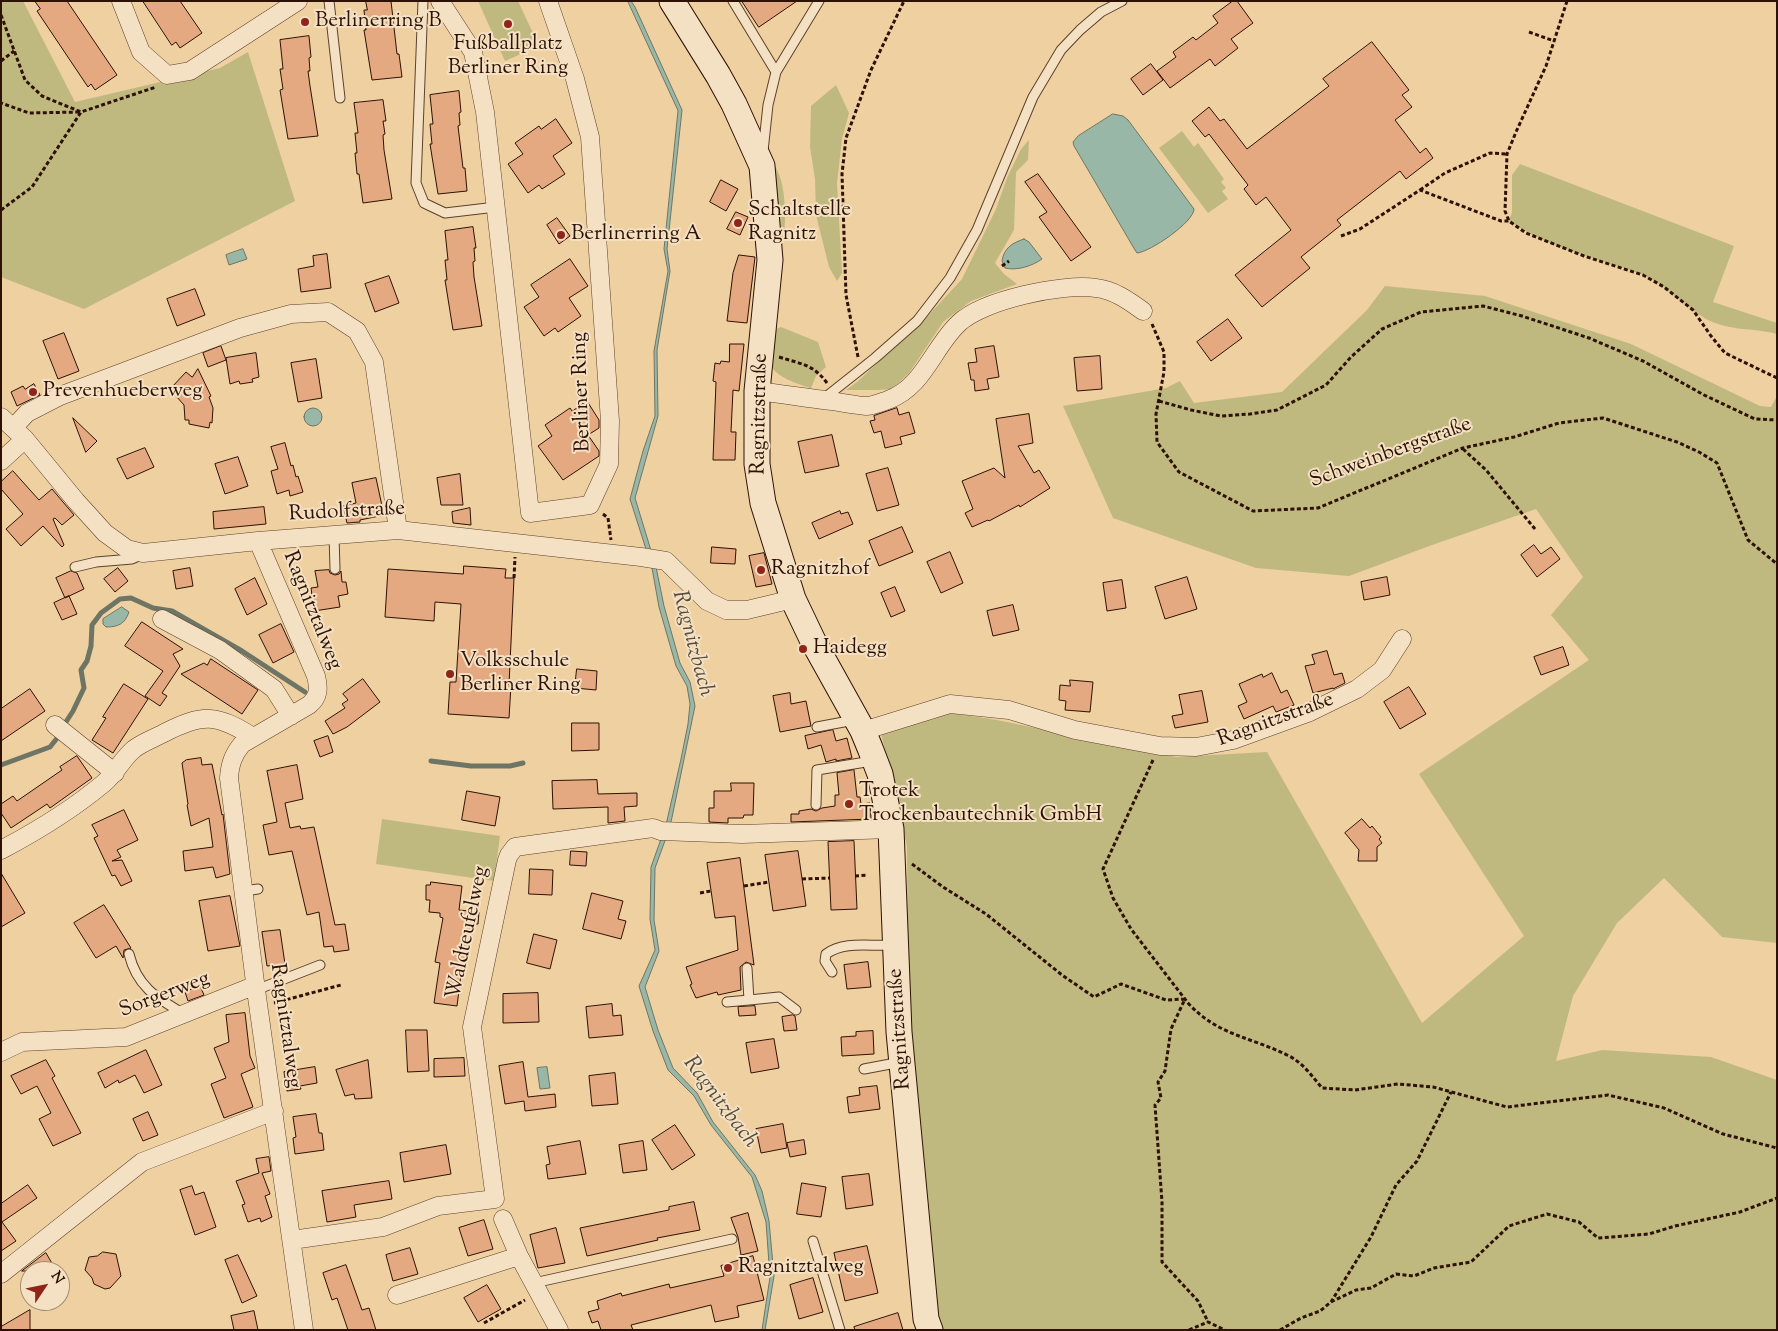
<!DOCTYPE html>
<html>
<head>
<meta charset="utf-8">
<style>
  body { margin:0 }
  #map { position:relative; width:1778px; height:1331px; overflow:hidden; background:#eed0a1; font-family:"Sorts Mill Goudy",serif }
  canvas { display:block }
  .frame { position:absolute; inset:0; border:2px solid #2d1104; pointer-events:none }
  .north { position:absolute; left:20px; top:1261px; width:50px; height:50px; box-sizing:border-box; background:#f4e0c2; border:1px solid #a48d76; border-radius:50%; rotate:56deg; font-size:14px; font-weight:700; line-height:20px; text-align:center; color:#2d1104 }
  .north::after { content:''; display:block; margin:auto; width:18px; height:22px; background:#8f2418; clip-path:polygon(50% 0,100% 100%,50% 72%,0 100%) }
</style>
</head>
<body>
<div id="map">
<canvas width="1778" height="1331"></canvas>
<div class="frame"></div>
<div class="north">N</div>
</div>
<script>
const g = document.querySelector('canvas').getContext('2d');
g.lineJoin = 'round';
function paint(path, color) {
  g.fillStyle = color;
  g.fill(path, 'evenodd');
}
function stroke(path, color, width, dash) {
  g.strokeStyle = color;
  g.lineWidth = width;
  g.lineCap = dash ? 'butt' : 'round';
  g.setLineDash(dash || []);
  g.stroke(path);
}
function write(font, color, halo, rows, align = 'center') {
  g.font = font + ' "Sorts Mill Goudy",serif';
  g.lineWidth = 4;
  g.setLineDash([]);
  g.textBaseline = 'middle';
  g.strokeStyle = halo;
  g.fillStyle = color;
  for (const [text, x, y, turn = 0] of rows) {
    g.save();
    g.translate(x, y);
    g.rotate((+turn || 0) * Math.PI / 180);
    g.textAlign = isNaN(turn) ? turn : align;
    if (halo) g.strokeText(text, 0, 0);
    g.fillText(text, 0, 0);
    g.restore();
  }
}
const green = new Path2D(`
  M1,1H23L75,102L220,68L248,52L295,201L84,309L1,277Z
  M478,1H518L539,46L505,61Z
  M836,85L849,113L842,139L837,183L842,273L837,281L829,267L816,215L815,179L810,147L811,106Z
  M1182,131L1194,147L1198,143L1224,179L1221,182L1226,188L1222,191L1228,199L1208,213L1159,148Z
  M1029,140L1028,160L1016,172L1014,230L995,263L1004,274L1017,284L971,301L943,322L909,373L892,389L877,390H846L857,382L924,320L962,279L996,209L1007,178L1021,149Z
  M771,161C789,179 787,234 780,257Z
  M1520,164L1734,246L1713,302L1777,323V334C1751,327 1731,332 1706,319C1684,306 1667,286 1643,275C1632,270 1619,267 1607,263C1573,252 1538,241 1509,221L1512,212V175Z
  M1385,286L1485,296L1631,344L1760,406L1771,407L1777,396V943L1722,937L1664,878L1617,923L1573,996L1556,1061L1602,1050L1711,1057L1777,1080V1330H940L936,1318L908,1001L907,847L881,733L945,712L997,720L1176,757L1267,752L1422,1023L1524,936L1419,774L1589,660L1551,615L1583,577L1536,509L1432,545L1349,576L1256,568L1113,518L1063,406L1166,388L1180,381L1194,403L1282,392L1367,310Z
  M781,327L818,342L826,367L816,376L811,388C800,385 775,377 771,365C769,357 774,338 776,329Z
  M382,819L500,836L494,881L376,864Z`);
const water = new Path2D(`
  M628,1H631L635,7L682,110L667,249L670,271L657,350L658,416L635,498L656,567L664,606L680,663L690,682L695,706L670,827L655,868L654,920L659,951L645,987L658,1030L673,1068L697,1093L713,1122L755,1175L762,1191L769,1221L774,1276L765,1330H762L770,1277L766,1222L752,1177L711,1125L694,1096L668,1070L653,1031L639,986L655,950L650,919L651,867L666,825L681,759L688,724L690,704L687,686L676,666L659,607L652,568L630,499L643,451L655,416L654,351L668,271L664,249L678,111Z
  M1113,114L1123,116L1128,120L1194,209C1194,222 1150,252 1137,253L1135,250L1074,146L1073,142L1078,136Z
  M1024,239L1029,242L1042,259C1032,266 1017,271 1005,268L1002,261C1004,248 1012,243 1024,239Z
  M243,249L247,259L229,265L226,255Z
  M304 417a9 9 0 1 1 18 0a9 9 0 1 1-18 0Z
  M122,607L129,612C125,624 118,627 106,627L103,624V619Z
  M547,1067L550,1088L540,1089L537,1068Z`);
const stream = new Path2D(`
  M64,725L73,711L84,688L81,670L87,661L91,646L92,625L101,613L120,599L131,598L153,608L172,611L242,651L305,692
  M431,761L471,766H510L523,763
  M1,765L50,747L58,737`);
const building = new Path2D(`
  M35,1H67L117,75L95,90L91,84L88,87L37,11L40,9Z
  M143,1H180L202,33L180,48L176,42L172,45Z
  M366,1H391L397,54H399L402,77L372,80L364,30H366L364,10H367Z
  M742,1H797L759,27Z
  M1233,1H1237L1253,23L1231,39L1238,48L1215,66L1210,59L1170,88L1157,71L1176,57L1173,52L1193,37L1196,40L1218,23L1213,16Z
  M309,36L311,57L309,58L310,71H308L310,86L318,136L288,139L280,90L283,89L280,69H283L280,40Z
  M1372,42L1409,90L1402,95L1412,107L1395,120L1420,153L1426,148L1433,158L1406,179L1400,171L1337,220L1341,225L1301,257L1310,268L1262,307L1235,275L1291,230L1266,197L1256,205L1244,189L1248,185L1209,134L1205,137L1192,121L1209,107L1220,121L1224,119L1247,149L1329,86L1323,79Z
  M1151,64L1163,80L1143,95L1131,79Z
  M459,91L461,112L459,113L460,125L458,126L463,168H465L467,191L438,194L430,144H432L430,124H433L430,95Z
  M383,100L386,121H383L385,134L383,135L384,150L392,199L363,203L359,174H357L355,153H357L355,133H358L354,103Z
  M556,119L572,143L553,156L565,174L542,189L539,185L528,193L508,164L523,154L515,143L539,126L541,129Z
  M1038,174L1091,247L1071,261L1039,217L1047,212L1025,182Z
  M721,180L738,189L726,211L710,202Z
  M736,212L748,217L740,235L727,229Z
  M557,218L570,236L559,244L547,225Z
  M473,227L476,248H474L475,261L473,262L474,277L482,326L453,330L445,280H447L445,260H448L445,231Z
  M327,254L331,288L301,292L298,269L314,266L313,256Z
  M739,255L755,257L747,323L727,321L733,273Z
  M570,259L588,286L569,298L581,316L558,332L555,328L544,336L524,307L539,297L531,285Z
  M389,276L399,303L375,312L365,284Z
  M195,289L205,315L177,326L167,299Z
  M1228,319L1242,338L1211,361L1197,342Z
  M64,333L79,371L58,379L43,341Z
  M730,344H744L739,391L733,390L731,432H736L735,460H713L716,382L713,381L715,363L720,364L721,361L729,362Z
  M221,346L226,360L208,367L203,353Z
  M994,346L999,377L987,379L989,389L975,391L974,380H971L968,363L977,362L975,349Z
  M256,353L259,377L252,379L253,382L240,384L239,381L230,384L226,358Z
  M1100,356L1102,389L1077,391L1074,358Z
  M316,359L322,398L298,402L291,363Z
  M198,369L211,396L209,397L213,408L212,423L210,422L209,428L189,424V420H185L184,405L176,396L178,393L172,387L186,372L192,377Z
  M34,384L40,395L17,406L11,392L23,386L25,389Z
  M587,401L599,420V428L588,435L599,451V456L563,480L538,446L552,436L545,425L570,408L572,411Z
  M897,408L899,415L909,412L915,433L900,437L902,444L885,448L881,431L874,433L870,421L875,420L874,416Z
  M1029,414L1033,443L1018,446L1034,473L1039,470L1050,488L1020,507L1019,505L989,521L988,520L972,527L965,513L973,509L962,481L994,468L1005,478L996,419Z
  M73,418L97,441L86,452Z
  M832,435L839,466L805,473L798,442Z
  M285,443L291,466L293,465L296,477L298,476L303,492L290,496L289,490L277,494L271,471L278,469L271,447Z
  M145,448L154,467L127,479L117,459Z
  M238,457L248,486L225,494L215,464Z
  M888,468L899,505L877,511L866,474Z
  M13,471L39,500L52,489L74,515L62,525L55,518L53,519L64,545L62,547L43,526L21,546L6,529L23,514L1,489V482Z
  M460,474L463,505H441L437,478Z
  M376,478L384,515L360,520V522L347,523L343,506L356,503L352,483Z
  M264,507L266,524L214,529L213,512Z
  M470,508L471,525L453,523L452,512Z
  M840,511L841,514L848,512L853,524L819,539L812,523Z
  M902,527L913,552L879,566L869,541Z
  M1534,545L1541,554L1551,547L1560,559L1537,577L1521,555Z
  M712,547L736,549L735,564L711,563Z
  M950,552L963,583L941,593L927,562Z
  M764,553L772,584L756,587L749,556Z
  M464,566L506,569L505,578H514L509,685H511L509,718L448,714L450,682H456L461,604L435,602L434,621L385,617L388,569L463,574Z
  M118,568L128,581L115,592L104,579Z
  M190,568L193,586L176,589L173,571Z
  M329,570L330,573L335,575L339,574L341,571L342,582H346L348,594L338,596L340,607L314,611L311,588L318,587L315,571Z
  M71,571L77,573L84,589L65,598L56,578Z
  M1187,577L1197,609L1165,619L1155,587Z
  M1387,577L1390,595L1364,600L1361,582Z
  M255,578L267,604L247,615L235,589Z
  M1122,580L1126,608L1107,611L1103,583Z
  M895,587L905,611L891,617L881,593Z
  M69,596L77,614L62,620L54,603Z
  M1013,605L1019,630L993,636L987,611Z
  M142,622L183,649L173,654L180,666L162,693L167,696L160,706L145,696L163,671L125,646Z
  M281,624L294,652L273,663L259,635Z
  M1563,647L1569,665L1541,675L1534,657Z
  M1327,651L1334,675L1342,673L1345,683L1333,689V688L1313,693L1305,666L1315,664L1312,655Z
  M211,659L258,690L242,714L181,674L204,663L207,665Z
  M577,669L597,671L596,690L575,688Z
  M1272,673L1281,693L1287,690L1294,705L1276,712L1273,706L1244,719L1238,706L1247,702L1239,684L1262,674L1263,677Z
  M363,679L380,702L347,727L333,734L325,721L345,708L342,704L348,700L343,694Z
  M1070,680L1093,682L1090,712L1065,710L1066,701L1059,700L1060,685L1070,686Z
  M124,684L148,699L113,753L92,740L106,718L103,717Z
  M1409,687L1426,714L1400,729L1384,702Z
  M30,689L45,711L1,741V709Z
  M1202,691L1208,722L1175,728L1172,716L1183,714L1179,695Z
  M790,693L791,704L806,701L811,726L780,732L773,696Z
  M572,723H599V750L572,751Z
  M833,730L836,741L847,738L852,758L836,761V759L826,762L821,745L808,749L805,736Z
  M328,736L333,752L320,757L314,741Z
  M77,756L92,778L50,808L47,804L11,828L1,813V804L13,796L17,801L62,770L60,767Z
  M201,758L202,765L212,764L222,815L223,814L230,874L216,878L213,867L185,871L183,851L213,847L209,818L191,826L187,805L188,804L182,763L186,760Z
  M297,765L303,799L285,803L290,828L300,826L301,829L314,827L335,925L345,924L349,950L334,952L333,946L324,947L319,912L307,915L292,851L269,855L263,825L277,822L267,771Z
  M854,770L857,797H860L861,804L870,803L871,819L791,822V814H799V811L811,809L816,811L822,808L835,806V795H839L837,773Z
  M597,780L598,794L637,793V806L624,807L625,821L608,823V807L553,809L552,781Z
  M731,783H754L753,815H744L743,818H728V823L709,822V808H714V791H731Z
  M467,791L500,797L495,826L462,820Z
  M124,810L138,840L117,850L121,857L112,861L122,860L132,881L121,886L115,875L112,876L94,838L98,836L92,825Z
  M1362,819L1370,828L1372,826L1381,837L1379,839L1382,843L1377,847V861H1358L1359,850L1345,833Z
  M854,841L857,909L831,910L828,842Z
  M571,851L587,852L586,866L570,865Z
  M798,851L806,906L773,911L765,855Z
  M740,858L754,965L746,962L740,967L741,990L718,995L717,992L696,998L690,985L692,984L686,967L738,950L735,916L715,918L707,863Z
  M530,869L553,870L552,895L529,894Z
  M1,873L25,913L1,927Z
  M431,882L462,886L459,910L479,912L478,924H473L464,968L462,967L457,1006L434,1003L440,963L435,962L443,918L440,917V913L429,912L430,900H426V885H430Z
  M592,893L623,901L618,919L626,921L621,939L583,929Z
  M230,896L240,946L208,951L199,901Z
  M104,905L131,948L124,950L123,958L116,946L96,958L74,923Z
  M280,930L285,964L267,966L262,932Z
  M534,934L557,940L550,969L527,963Z
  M868,962L871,987L847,989L844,965Z
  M200,986L204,995L188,1001L185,992Z
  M538,993L539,1022L503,1023V994Z
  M612,1004L613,1016L621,1015L623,1035L589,1038L586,1007Z
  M755,1006L756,1015L739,1016L738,1007Z
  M245,1013L250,1056L255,1068L241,1074L253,1107L224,1118L211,1084L226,1078L214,1048L229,1042L226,1015Z
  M793,1015L795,1016L797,1030L784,1031L782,1017Z
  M406,1030H427L429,1071L408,1072Z
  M873,1031L874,1054L842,1056L841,1037L856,1036V1032Z
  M774,1039L779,1068L751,1073L746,1043Z
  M146,1050L162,1085L144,1093L135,1075L119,1083L118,1080L105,1088L98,1073Z
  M464,1058L465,1076L434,1077V1059Z
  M46,1060L55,1076L52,1078L81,1133L53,1146L39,1119L51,1113L37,1086L21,1094L11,1076Z
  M368,1060L372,1098L355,1099L354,1094L345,1096L336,1070Z
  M523,1062L528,1097L555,1094L556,1107L525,1111L524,1101L505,1104L499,1066Z
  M315,1067L317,1083L300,1086L301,1089L287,1091L284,1072Z
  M615,1073L618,1104L592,1106L589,1076Z
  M877,1086L880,1109L849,1113L847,1097L860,1095L859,1088Z
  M148,1112L158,1135L143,1141L133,1119Z
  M316,1114L319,1133H322L324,1150L295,1154L293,1138L296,1137L293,1117Z
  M783,1124L787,1148L761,1153L756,1129Z
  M675,1125L695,1155L672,1170L652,1140Z
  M804,1140L806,1154L790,1157L787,1143Z
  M580,1141L586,1174L548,1179L546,1165L550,1164L547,1147Z
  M643,1141L647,1170L623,1173L619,1145Z
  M446,1145L451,1174L404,1182L400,1153Z
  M269,1157L271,1171L262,1173L270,1194L265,1196L272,1217L261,1222L260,1218L248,1222L242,1205L245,1204L236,1181L259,1173L256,1159Z
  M869,1174L873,1205L846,1209L842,1177Z
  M389,1181L392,1199L354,1205L356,1217L327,1222L322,1191Z
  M802,1183L826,1187L821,1217L797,1214Z
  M28,1185L37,1198L2,1222L16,1241L1,1251V1204Z
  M192,1186L195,1195L204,1192L216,1227L195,1235L180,1190Z
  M694,1202L700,1230L657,1238L658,1240L587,1256L580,1228L669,1210V1207Z
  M748,1213L758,1251L741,1255L738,1237L731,1218Z
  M484,1220L493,1249L468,1256L459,1228Z
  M556,1228L565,1263L538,1268L530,1235Z
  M867,1246L878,1293L845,1301L834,1253Z
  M410,1248L418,1274L393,1281L386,1255Z
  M103,1252L116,1254L121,1276L110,1288L105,1289L94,1284L92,1278L85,1270L89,1257L97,1256Z
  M46,1253L53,1265L41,1271H22Z
  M238,1255L257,1296L242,1303L225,1260Z
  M753,1256L764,1300L737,1306L739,1317L715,1322L711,1305L631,1325L633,1330H601L598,1321L592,1323L588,1312L599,1309L597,1301L621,1293L622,1296L669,1284L670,1288L724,1276L721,1266Z
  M346,1265L362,1310L369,1308L376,1330H348L337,1298L332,1300L323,1273Z
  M813,1278L823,1312L799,1319L790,1285Z
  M487,1285L501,1309L478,1322L464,1298Z
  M30,1310V1330H1V1327Z
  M254,1311L258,1330H234L231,1316Z
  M898,1313L903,1330H855L854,1327Z`);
const path = new Path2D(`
  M1567,1L1546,66L1516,132L1507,154L1505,211L1509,221L1526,233L1584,256L1643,275L1664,287L1693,310L1711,336L1725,353L1777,378
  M1,15L25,80L42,96L81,112L29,113L1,103
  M1529,32L1554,41
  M1,61L14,51
  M1420,190L1445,173L1490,153L1507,154
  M1,210L32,187L81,112L156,87
  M1341,236L1360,229L1420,190L1501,221H1509
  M1002,266L1009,261
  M1152,324L1164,352V372L1156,414L1157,442L1179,472L1253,511L1318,508L1463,448L1514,437L1559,423L1603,418L1677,442L1699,452L1717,463L1748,540L1777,564
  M779,357C801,364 813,364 827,383
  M858,357L846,295L842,174L846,138L871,70L904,1
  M1159,401L1191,410L1221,416L1250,414L1277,410L1326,385L1351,357L1382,329L1421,312L1483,306L1522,316L1589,338L1643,361L1704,395L1755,419L1777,420
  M1463,449L1486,470L1535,529
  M603,514L608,518L611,540
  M514,578L515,557
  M1153,760L1103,869L1113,898L1131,929L1188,1003C1218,1036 1252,1037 1289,1056C1303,1063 1312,1076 1322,1088L1355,1090L1398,1084L1433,1087L1507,1107L1608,1095L1664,1108L1723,1134L1777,1148
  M912,864L943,887L986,914L1062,975L1094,997L1121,984L1166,1000L1185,999L1171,1029L1165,1071L1158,1082L1161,1098L1155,1105L1162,1202V1262L1198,1301L1208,1322
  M855,876L868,875
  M802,879L830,878
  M744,886L769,882
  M700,893L711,891
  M274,1003L341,985
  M1331,1302L1356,1290L1371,1288L1396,1274L1414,1276L1434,1268L1471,1262L1509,1226L1547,1214L1579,1222L1598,1238L1649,1234L1675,1226L1740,1212L1777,1198
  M484,1323L525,1300
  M1189,1330L1208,1322L1225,1330
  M1280,1330L1301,1318L1320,1311L1331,1302L1371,1237L1396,1185L1417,1161L1451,1092`);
const service = new Path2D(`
  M329,1L340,98
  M423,1L416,183L424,203L445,213L496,207
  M733,1L776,72
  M763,151L768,105L776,72L819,1
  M822,400L875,358L917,321L950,278L977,230L1033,97L1061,50L1080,30L1101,12L1122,1
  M334,535L335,569
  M75,567L96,562L132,559L143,554
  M817,727L849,721
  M816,805L817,770L872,761
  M244,891L258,889
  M129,954C137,987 157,998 184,1014
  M747,968L749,1000L779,997L796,1010
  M832,972L825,961L826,954C845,940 872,947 893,945
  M256,990L320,965
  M727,1002L749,1000
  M864,1069L901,1062
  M813,1241L840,1330
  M534,1283L732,1239`);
const minor = new Path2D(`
  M121,1L141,52L167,75L190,71L298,1
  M440,1L473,52L485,112L530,513L590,505L609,464L610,421L590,137L575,79L548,1
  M757,391C782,394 807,398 832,401C843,403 855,405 866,406C873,406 882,402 888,400C924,387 933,347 959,323C983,300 1063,283 1096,288C1114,290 1129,301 1143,311
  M1,417L25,439L76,501L105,533L127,549L143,553L258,541L398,530L641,557L666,561L707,601L726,610H747L793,599
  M14,427L27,413L60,396L240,328L291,314L328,312L357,331L374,362L398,530
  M1,461L25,439
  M258,541L316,676C319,688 319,697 309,705L242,744C233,755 230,764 229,778L256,990L304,1330
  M162,619L220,650L274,689L291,716
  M55,725L115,773
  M863,731L950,704L1009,710L1075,730L1160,746L1196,747L1233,740L1310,712L1357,689L1382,670L1402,639
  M1,850C37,831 73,809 104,783C116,773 122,759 134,749C143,742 155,738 164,733C203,713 217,714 253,737
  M1,1052L22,1042L126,1037L256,985
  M503,1219L519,1256L559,1330
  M292,1240L383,1227L438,1206L495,1199L472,1027L507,860L509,855L515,847L653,828L661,831L742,834L891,829
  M1,1274L142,1162L274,1111
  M397,1295L519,1256`);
const secondary = new Path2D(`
  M672,1L718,75L734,104L762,166L770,260L757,391V464L763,503L793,599L814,643L863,731L870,748L880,774L891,829L899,1032L926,1319L930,1330`);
const markers = [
  [305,22,5,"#8f2418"],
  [508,24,5,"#8f2418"],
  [738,223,5,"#8f2418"],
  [561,235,5,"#8f2418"],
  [33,392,5,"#8f2418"],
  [761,570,5,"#8f2418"],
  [803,649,5,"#8f2418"],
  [450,674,5,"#8f2418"],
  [849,804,5,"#8f2418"],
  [728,1268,5,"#8f2418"]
];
const poiNames = [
  ["Berlinerring B",315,22],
  ["Fußballplatz",508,45,"center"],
  ["Berliner Ring",508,69,"center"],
  ["Schaltstelle",748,211],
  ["Ragnitz",748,235],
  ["Berlinerring A",571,235],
  ["Prevenhueberweg",43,392],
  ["Ragnitzhof",771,570],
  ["Haidegg",813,649],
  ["Volksschule",460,662],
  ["Berliner Ring",460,686],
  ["Trotek",859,792],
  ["Trockenbautechnik GmbH",859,816],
  ["Ragnitztalweg",738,1268]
];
const streetNames = [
  ["Berliner Ring",583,392,-92],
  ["Ragnitzstraße",761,414,-89],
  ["Schweinbergstraße",1391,454,-20],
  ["Rudolfstraße",347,513,-3],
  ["Ragnitztalweg",311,611,68],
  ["Ragnitzstraße",1276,721,-20],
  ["Waldteufelweg",469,933,-78],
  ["Sorgerweg",165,996,-21],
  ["Ragnitztalweg",284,1026,82],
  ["Ragnitzstraße",901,1029,-94]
];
const waterNames = [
  ["Ragnitzbach",691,644,75],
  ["Ragnitzbach",719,1103,53]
];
paint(green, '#c0b97f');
paint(water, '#99b7a6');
stroke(water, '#6e7565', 1);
stroke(stream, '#6e7565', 5);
paint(building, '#e5a982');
stroke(building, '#2d1104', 1);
stroke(service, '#5d412b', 11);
stroke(minor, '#5d412b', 19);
stroke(secondary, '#2d1104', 27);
stroke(path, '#2d1104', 3, [4, 2.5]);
stroke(service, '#f4e0c2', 9);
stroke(minor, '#f4e0c2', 18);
stroke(secondary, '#f4e0c2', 25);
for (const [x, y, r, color] of markers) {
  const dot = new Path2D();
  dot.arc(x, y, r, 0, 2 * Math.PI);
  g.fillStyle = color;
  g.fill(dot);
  stroke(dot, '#f4e0c2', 2);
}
write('21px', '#2d1104', '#f4e0c2', poiNames, 'left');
write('21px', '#2d1104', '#f4e0c2', streetNames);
write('italic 22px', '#534b3d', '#f4e0c2', waterNames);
</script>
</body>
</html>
